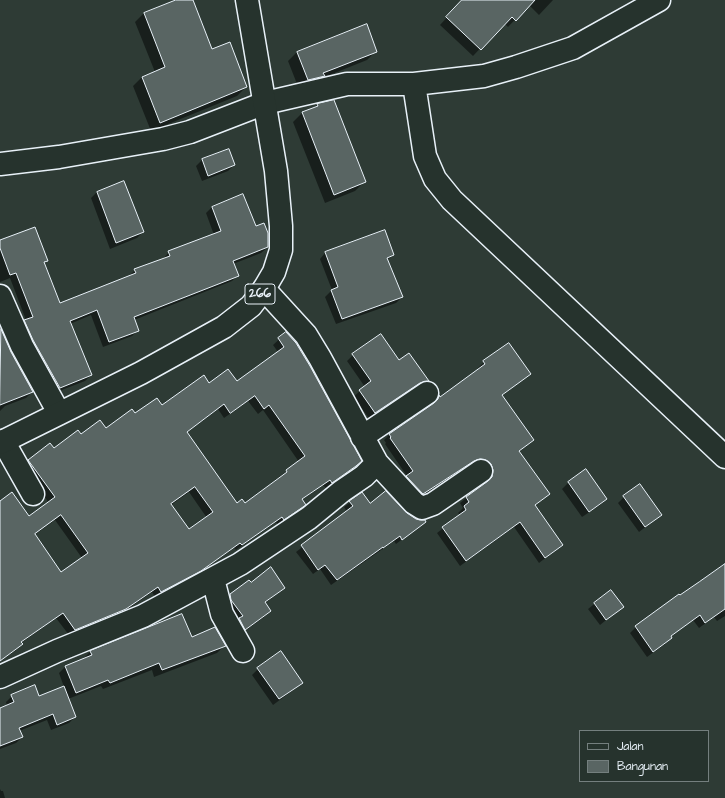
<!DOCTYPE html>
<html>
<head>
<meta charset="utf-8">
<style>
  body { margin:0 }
  #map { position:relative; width:725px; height:798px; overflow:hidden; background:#2e3b35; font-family:"Architects Daughter",sans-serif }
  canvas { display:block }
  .legend { position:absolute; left:579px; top:730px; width:130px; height:52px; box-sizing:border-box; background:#26332d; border:1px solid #747f7e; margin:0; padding:5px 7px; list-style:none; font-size:12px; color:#e8f1f8 }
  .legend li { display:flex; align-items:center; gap:8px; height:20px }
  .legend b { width:20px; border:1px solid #747f7e }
</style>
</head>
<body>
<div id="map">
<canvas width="725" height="798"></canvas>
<ul class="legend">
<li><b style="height:5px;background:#26332d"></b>Jalan</li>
<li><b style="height:11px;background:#596563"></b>Bangunan</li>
</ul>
</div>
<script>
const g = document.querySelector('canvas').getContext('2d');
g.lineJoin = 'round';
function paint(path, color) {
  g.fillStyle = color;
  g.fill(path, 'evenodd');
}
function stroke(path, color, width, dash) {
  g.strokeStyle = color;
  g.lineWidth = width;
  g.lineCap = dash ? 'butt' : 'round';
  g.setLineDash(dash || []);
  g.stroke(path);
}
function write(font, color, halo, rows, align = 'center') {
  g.font = font + ' "Architects Daughter",sans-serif';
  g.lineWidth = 3.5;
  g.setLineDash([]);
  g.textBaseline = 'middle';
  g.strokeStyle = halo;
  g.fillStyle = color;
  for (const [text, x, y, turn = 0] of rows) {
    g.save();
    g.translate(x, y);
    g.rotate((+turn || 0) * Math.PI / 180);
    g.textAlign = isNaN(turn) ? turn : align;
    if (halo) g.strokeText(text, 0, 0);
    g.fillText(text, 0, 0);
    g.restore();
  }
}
const shadow = new Path2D(`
  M179,0H192L211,50L246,87L237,96L151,131L133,86L142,77L155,72L135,22L144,13Z
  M463,0H553L539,15L529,5L508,27L504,23L473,56L440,25Z
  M376,51L367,60L322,78L315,85L299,89L288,61L297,52Z
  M317,105L364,182L355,191L325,203L293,122L302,113L314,108Z
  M228,150L234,165L228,171L202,181L196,166L202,160Z
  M97,192L143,232L137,238L110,249L91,198Z
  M243,195L255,228L268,247L261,253L233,264L238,275L232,281L134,320L138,330L132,336L103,347L91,315L70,324L91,375L85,381L54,393L19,327L26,320L10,278L0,282V241L46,260L43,263L59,304L129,276L135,270L163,259L169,252L214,235L206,213L212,207Z
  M325,253L393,255L387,260L402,297L396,303L336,324L325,297L332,290L320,259Z
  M0,331L10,352L32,392L26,398L5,406L0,411Z
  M286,333L360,461L349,472L326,488L323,485L301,500L304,505L298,510L278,525L276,522L236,550L234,548L194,576L155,597L152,592L119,615L69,635L56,618L21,643L16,650L0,661V502L29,517L49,503L23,466L29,460L81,435L105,429L135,414L162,406L209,384L237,382L278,352L273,345ZM248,401L258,414L263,410L299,462L244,504H237L186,433L218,409L224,418ZM189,492L207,518L189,531L171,505ZM55,520L82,558L61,573L34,535Z
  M353,355L399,361L427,381L422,387L413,388L369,418L353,397L365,387L347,361Z
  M484,362L530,374L501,396L532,440L518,452L549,494L534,506L562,545L539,563L514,527L460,566L437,533L460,515L458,513L463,508L460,503L466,498L486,484L488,476L474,464L467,466L417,499L401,483L407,476L385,444L386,443L384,440L390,434L432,406L433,402L439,397L440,398L479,370L478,368Z
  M586,470L606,499L600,505L582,517L562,489L568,483Z
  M362,494L369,504L407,514L415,520L425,522L396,544L394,541L331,585L320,569L313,574L296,552L347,512L344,507Z
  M624,497L661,515L639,532L618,503Z
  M725,576V616L717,621L714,617L699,628L693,620L670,637L665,644L647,657L630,633L636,627L679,596Z
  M284,588L265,603L270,611L264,617L239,635L224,600L230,594Z
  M611,591L622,607L600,625L588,609Z
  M182,615L191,638L224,646L217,653L154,677L152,670L103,689L101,686L68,699L75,717L69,723L51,730L47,720L19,731L22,737L16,743L0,749V709L7,706L6,702L12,696L39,697L64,687L59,673L66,666L83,659L90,652Z
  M280,653L302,682L296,688L273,705L252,675L258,669Z
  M0,789L1,791H3L5,798H0Z`);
const building = new Path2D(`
  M176,0H193L212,49L230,42L247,87L160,123L142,77L165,67L144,13Z
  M462,0H535L516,21L512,17L481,50L446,17Z
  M367,24L377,52L323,73L325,76L308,80L297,52Z
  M334,100L366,182L334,195L302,112L318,106L317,104Z
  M229,149L235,165L208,176L202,159Z
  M124,181L144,232L116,243L97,192Z
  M243,194L256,226L264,223L268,233V247L233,261L239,276L134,317L139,331L109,342L97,310L70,321L92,375L60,388L33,340L24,320L33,317L16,273L10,275L0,248V240L35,227L48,261L44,262L60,303L136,273L134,269L170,256L168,251L221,231L212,207Z
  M385,230L394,255L387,258L403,297L342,319L331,290L338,287L325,252Z
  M1,329L11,352L33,392L0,405Z
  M286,332L296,343L310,366L362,461L356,466L332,483L330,480L302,499L306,505L300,509L284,520L282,517L242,545L240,543L201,571L161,592L158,587L126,609L75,630L63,613L21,642L23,644L0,661V501L12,492L29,516L55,497L28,460L50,443L54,448L78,430L81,434L100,420L106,428L132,409L135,413L157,398L162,405L204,375L209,383L228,369L237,381L284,347L278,338ZM255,396L264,409L269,405L305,456L286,470L287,472L245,503L242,499L237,503L187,432L224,404L230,413ZM195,487L213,512L189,529L171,504ZM61,515L88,553L61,572L35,534Z
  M381,334L399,360L409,353L429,381L420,383L375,413L359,390L371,381L352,354Z
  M509,343L531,374L502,395L534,440L519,451L550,494L535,505L563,545L545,558L520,522L466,561L442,527L466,510L464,506L469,502L466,497L488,481L492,477L493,470L491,464L486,460L480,459L474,461L423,494L406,476L413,471L390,438L391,437L389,434L434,403L438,399L439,395L440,397L485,364L483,361Z
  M586,469L607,499L589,512L568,482Z
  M640,484L662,515L645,527L623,496Z
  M386,491L407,513L416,519L420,520H425L426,522L402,540L400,536L383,548V547L337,580L325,565L318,570L301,545L353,506L349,501L362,492L370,503Z
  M725,564V609L705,623L700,615L671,636L672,638L653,652L635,626L679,594L680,595L699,582Z
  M271,567L285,588L265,602L271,611L245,630L239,618L243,616L231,600L230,594L249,580L251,582Z
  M611,590L624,607L606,620L594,603Z
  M182,614L192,637L215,627L226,646L162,670L159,663L110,683L108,680L76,693L65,666L92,655L90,651Z
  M281,651L303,683L279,699L257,668Z
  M35,685L39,696L64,686L76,717L57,725L53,714L19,728L23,737L0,746V708L14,702L11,695Z`);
const minor = new Path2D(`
  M414,84L425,156L435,179L452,200L725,457
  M0,164L59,157L163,139L190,132L265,103L347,84H414L484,76L516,67L573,48L659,0
  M0,296L22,346L59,413
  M362,437L427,393
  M3,441L33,494
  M377,463L414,503L422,508L433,504L481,471
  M213,579L222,614L243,651
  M0,677L57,651L143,616L240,564L309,518L342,491L364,476L377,463L320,358L306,335L264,289`);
const major = new Path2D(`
  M0,443L141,373L224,327L251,306L264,289L274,272L281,250V226L276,171L247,0`);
const shields = [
  [260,294,30]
];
const shieldNames = [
  ["266",260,294]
];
paint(shadow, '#0007');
paint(building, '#596563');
stroke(building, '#e8f1f8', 1);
stroke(minor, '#e8f1f8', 25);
stroke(major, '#e8f1f8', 25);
stroke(minor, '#26332d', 22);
stroke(major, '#26332d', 22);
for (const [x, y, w] of shields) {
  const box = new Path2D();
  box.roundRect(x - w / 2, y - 10, w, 20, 3);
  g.fillStyle = '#26332d';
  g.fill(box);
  stroke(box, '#e8f1f8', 1);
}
write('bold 12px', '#e8f1f8', null, shieldNames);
</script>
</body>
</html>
